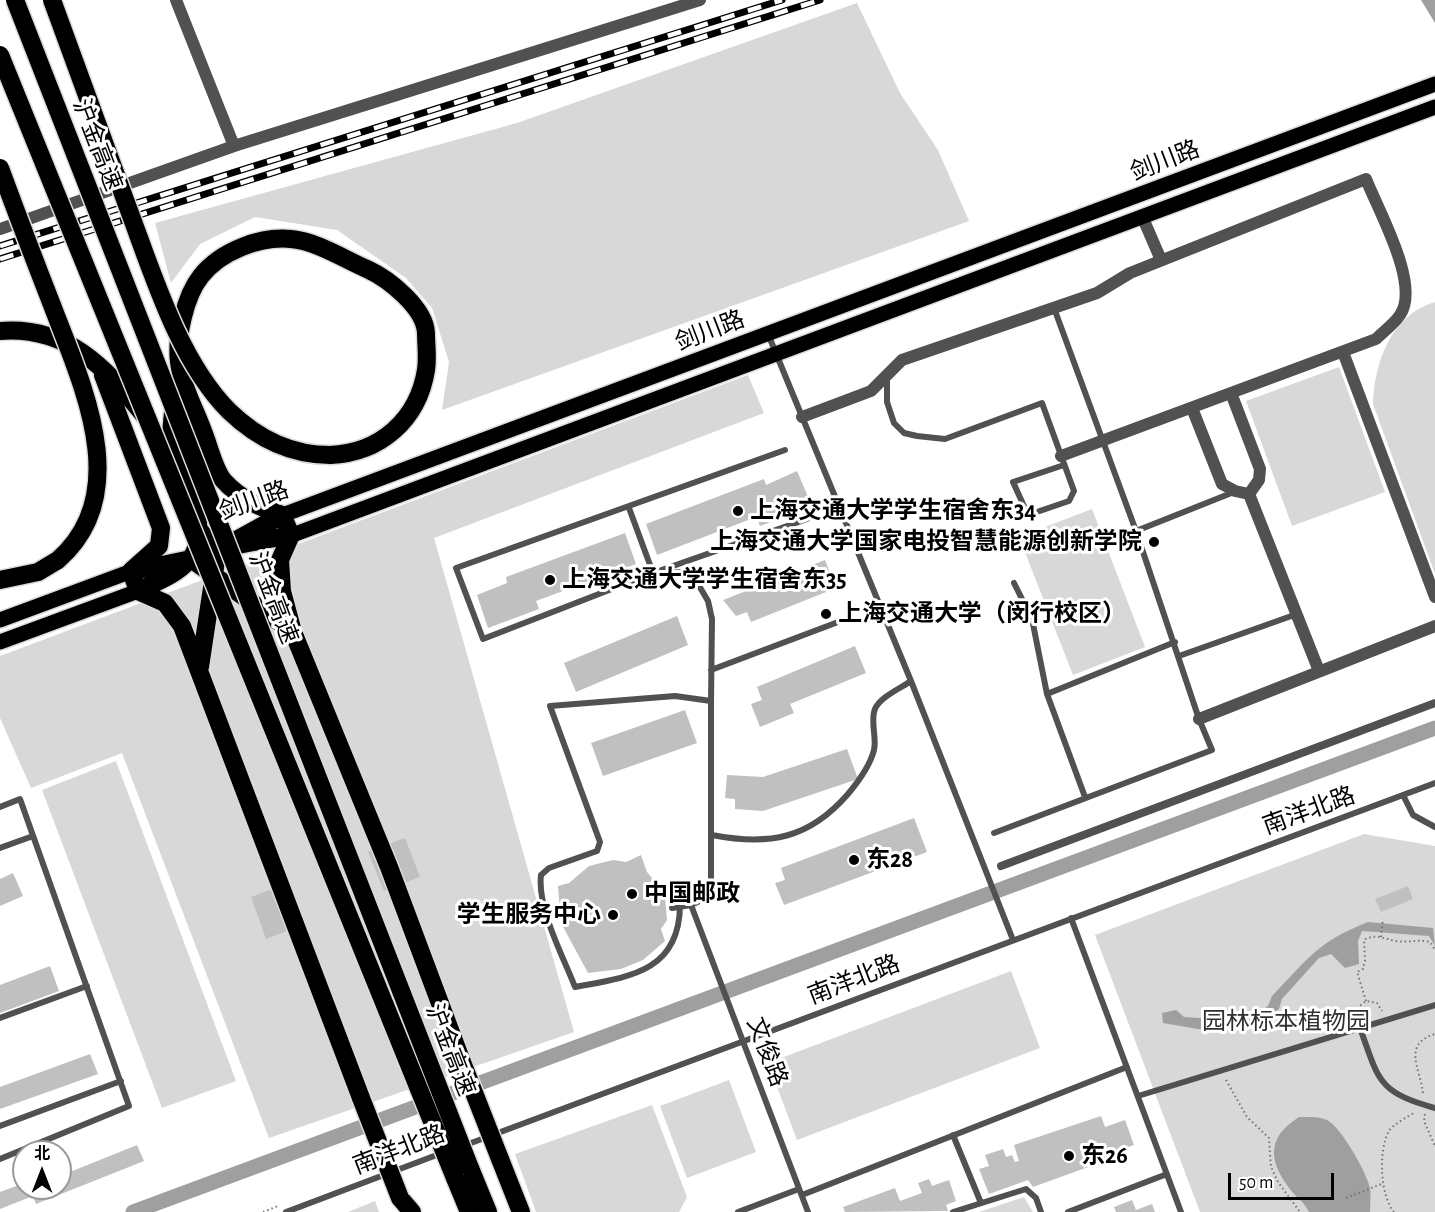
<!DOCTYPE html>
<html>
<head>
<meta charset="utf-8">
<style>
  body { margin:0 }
  #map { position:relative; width:1435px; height:1212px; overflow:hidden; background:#fff; font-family:"Alegreya Sans","Noto Sans SC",sans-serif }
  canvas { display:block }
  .north { position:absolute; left:12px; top:1140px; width:60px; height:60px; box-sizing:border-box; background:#fff; border:2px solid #999; border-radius:50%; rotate:0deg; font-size:16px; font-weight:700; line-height:24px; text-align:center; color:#000 }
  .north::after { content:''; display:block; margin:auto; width:21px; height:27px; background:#000; clip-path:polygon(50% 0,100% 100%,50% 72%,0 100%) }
  .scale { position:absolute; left:1228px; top:1173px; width:106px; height:27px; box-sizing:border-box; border:3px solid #000; border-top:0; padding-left:8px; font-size:18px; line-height:21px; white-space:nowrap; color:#000; -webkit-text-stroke:4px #fff; paint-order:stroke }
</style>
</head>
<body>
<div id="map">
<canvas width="1435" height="1212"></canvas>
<div class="north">北</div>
<div class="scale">50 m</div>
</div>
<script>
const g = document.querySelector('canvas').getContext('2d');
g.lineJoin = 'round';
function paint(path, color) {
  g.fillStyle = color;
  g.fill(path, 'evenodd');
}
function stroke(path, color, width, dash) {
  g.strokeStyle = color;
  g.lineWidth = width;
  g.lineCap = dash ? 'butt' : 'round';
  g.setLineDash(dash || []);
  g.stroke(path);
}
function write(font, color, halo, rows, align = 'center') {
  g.font = font + ' "Alegreya Sans","Noto Sans SC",sans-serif';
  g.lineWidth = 6;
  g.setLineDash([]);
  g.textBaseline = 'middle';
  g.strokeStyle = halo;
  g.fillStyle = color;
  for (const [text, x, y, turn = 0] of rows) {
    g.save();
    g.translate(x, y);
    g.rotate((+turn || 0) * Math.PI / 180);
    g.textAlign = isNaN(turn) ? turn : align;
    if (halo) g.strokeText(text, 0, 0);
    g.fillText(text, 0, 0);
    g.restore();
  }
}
const green = new Path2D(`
  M857,3L900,93L938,150L969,221L442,410L449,362L432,308L406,278L337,230L255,217L200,244L171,283L155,223L517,123Z
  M1435,302V574L1373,404C1374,364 1391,314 1435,302Z
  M1339,367L1385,492L1292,526L1246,401Z
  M748,375L764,413L434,538L574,1032L269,1138L122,753L31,788L0,718V656Z
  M1092,509L1145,647L1073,675L1019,537Z
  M116,761L236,1081L162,1108L42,790Z
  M1364,834L1435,846V1212H1200L1095,935Z
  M1011,971L1040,1048L797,1140L768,1063Z
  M729,1080L756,1152L687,1178L660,1106Z
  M652,1105L687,1197L679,1212H536L515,1154Z
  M1024,1197L1033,1212H979Z
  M375,1201L379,1212H348Z`);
const water = new Path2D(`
  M1421,0H1435V23Z
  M1368,922L1433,928L1435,946L1429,936L1362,931L1358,941L1359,964L1345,968L1331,954L1319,958L1282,999L1279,1009L1263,1022L1245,1030L1198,1029L1163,1023L1162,1013L1176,1010L1184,1017L1246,1021L1268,1006L1272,996C1308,959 1317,942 1368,922Z
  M1299,1117C1308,1117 1318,1116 1327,1120C1341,1127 1367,1173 1370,1188C1371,1196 1370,1204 1370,1212H1309C1305,1204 1300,1200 1294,1194C1269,1164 1264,1139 1299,1117Z`);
const canal = new Path2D(`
  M133,1212L1435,728`);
const building = new Path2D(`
  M797,471L812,506L760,526L756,517L657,555L646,524L764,479L766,485Z
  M625,533L636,564L536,601L539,609L488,628L477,595L507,583L506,577Z
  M825,560L836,588L751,622L747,612L736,616L723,600Z
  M677,616L688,645L576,692L564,663Z
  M855,646L866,673L790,704L794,713L760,727L751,704L762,700L757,687Z
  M685,710L697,743L603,776L591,743Z
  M847,749L858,779L763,811L735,809V799L725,798L727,775L763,777Z
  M914,818L927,852L784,905L775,883L785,880L781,868Z
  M405,838L420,877L384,891L368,852Z
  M641,855L647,872L661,889L665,898L667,920L661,929L665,941L643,960L621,969L588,973L561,923L558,886L569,883L589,866L613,860L626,862Z
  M13,873L23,896L0,906V879Z
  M288,883L303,925L266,939L251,897Z
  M1408,886L1413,899L1381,912L1375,899Z
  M50,966L59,991L0,1013V985Z
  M90,1054L98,1074L0,1109V1087Z
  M1101,1116L1105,1127L1125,1120L1134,1145L1122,1149L1124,1154L1033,1187L1028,1180L989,1194L979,1169L989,1166L985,1155L1003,1149L1006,1157L1012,1155L1015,1162L1019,1161L1014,1145Z
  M137,1145L144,1161L36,1204L33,1196L0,1209V1192L24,1183V1188H60V1176Z
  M929,1179L932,1186L949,1180L956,1201L946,1205L948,1211L845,1212L843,1207L895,1188L900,1201L922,1193L918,1183Z
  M1132,1200L1136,1210L1152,1204L1155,1212H1116L1114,1207Z`);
const path = new Path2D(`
  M1381,937L1383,919
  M1366,1001L1357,972L1363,969L1365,960L1364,940C1376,933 1384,939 1396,941C1408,943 1418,939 1430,942L1435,950
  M1356,1017V1009L1366,1001L1377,1003L1382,1011
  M1226,1080L1247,1117L1269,1138L1271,1167L1278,1182L1300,1212
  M1423,1093C1420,1068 1402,1044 1435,1034
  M1425,1114L1424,1121L1435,1146
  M1346,1198L1384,1183
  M263,1212L278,1206
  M1394,1212C1380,1195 1378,1150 1389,1131C1393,1124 1408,1117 1415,1112`);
const service = new Path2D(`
  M768,334L911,681L1013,940
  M887,377V402L894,423L904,433L917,436L945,439L1042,403L1074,491L1069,501L1028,515L1013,482L1064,465
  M785,450L456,568L483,639L653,573L807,519
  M629,508L653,573
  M1136,531L1234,492
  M653,573L691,572L708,601L712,619L711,701L675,696L550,706L600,842L597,851L549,868L541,875C537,908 563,956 575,987C629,977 679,972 680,906
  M1014,583L1032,619L1047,694L1085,797
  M1179,656L1297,614
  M711,670L846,619
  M1047,694L1175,642
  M1403,795L1413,815L1435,827
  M0,807L20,799L129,1106L0,1159
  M994,833L1212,750L1199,719L1136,531L1054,308
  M712,835C769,846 809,839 848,794C858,782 870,766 874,750C877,738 870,721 875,709C880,697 901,688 911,681
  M0,848L33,836
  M691,905L808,1212
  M672,908L691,905L704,899L711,882V701
  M1071,918L1181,1212
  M0,1018L87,986
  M1360,1028C1379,1080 1377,1092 1435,1108
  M1138,1096L1435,1005
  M0,1126L121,1081
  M953,1135L981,1203
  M463,1146L1435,783
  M802,1195L1127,1067
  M286,1212L442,1153
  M738,1212L799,1189
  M953,1212L1026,1189L1036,1198L1041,1212
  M1068,1212L1167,1174`);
const pedestrian = new Path2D(`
  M1001,866L1435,703`);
const minor = new Path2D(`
  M176,0L234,146
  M1142,216L1161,260
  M0,229L234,146L700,0
  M1343,352L1435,597
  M1231,393L1260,469L1259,480L1249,494
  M1192,408L1222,484L1235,491L1249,494
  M802,417L871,391L902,360L1097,293L1130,273L1366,179C1378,210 1421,285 1400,315C1394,324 1384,331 1376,339L1061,456
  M1249,494L1319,671
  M1199,719L1435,626`);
const primary = new Path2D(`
  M272,519L1435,84
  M282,539L1435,107
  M0,620L140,568
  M0,642L149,587`);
const motorway = new Path2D(`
  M0,331C67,326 104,366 144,415
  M103,375L161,528L159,546L131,571
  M330,455C380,453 418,420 426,370C428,358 426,345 426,333C425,308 389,279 367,269C344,259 316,241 291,239C260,236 221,251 201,276C185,296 176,337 179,362C182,386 195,409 203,431C209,445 214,470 224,481C240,499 260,507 282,515L291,535L280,560L282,591L293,632L389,867L462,1062
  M189,519L210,542L222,548L291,535
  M131,571L138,591L165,603L182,626L361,1098
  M133,571L191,559L293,632
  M0,580L38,572L58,560
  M138,591C156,582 176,575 189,560C216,532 179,473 172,441C170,430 173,416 174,404
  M200,667L216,561L222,548L282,515
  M500,1159L521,1212
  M470,1168L488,1212
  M455,1178L469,1212
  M400,1198L412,1212`);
const rail = new Path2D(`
  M0,246L782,0
  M0,259L820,0`);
const motorwayBridge = new Path2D(`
  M15,0L470,1168
  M52,0C77,68 102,136 127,205C152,271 178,360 229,411C258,439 291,455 330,455
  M0,55L455,1178
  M0,168C17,214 34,259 52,305C81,382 135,493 58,560
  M462,1062L500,1159
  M361,1098L400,1198`);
const markers = [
  [738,511,6,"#000"],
  [1154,542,6,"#000"],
  [550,580,6,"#000"],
  [826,614,6,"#000"],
  [854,860,6,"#000"],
  [632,894,6,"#000"],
  [613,915,6,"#000"],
  [1069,1156,6,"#000"]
];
const streetNames = [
  ["沪金高速",97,145,69],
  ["剑川路",1165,161,-21],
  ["剑川路",710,331,-21],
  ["剑川路",254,501,-20],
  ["沪金高速",273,598,69],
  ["南洋北路",1309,811,-20],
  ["南洋北路",854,980,-21],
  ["沪金高速",450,1050,69],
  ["文俊路",767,1052,69],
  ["南洋北路",399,1150,-21]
];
const poiNames = [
  ["上海交通大学学生宿舍东34",750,511],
  ["上海交通大学国家电投智慧能源创新学院",1142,542,"right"],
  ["上海交通大学学生宿舍东35",562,580],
  ["上海交通大学（闵行校区）",838,614],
  ["东28",866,860],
  ["中国邮政",644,894],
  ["学生服务中心",601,915,"right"],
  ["东26",1081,1156]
];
const parkNames = [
  ["园林标本植物园",1286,1022]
];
paint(green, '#d8d8d8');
paint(water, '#9f9f9f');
stroke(canal, '#9f9f9f', 15);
paint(building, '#c0c0c0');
stroke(primary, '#dbdbdb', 18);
stroke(motorway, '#dbdbdb', 21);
stroke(path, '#737373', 2, [1.5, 3]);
stroke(service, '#515151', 6);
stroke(pedestrian, '#515151', 8);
stroke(minor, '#515151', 12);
stroke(primary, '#000', 15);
stroke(motorway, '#000', 18);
stroke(rail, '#000', 7);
stroke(rail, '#fff', 4.5, [14]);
stroke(motorwayBridge, '#dbdbdb', 21, []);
stroke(motorwayBridge, '#000', 18);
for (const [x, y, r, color] of markers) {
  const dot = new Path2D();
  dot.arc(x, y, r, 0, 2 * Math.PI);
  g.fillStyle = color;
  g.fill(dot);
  stroke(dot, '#fff', 2);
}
write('24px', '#000', '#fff', streetNames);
write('bold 24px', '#000', '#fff', poiNames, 'left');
write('24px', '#2f2f2f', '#fff', parkNames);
</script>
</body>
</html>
